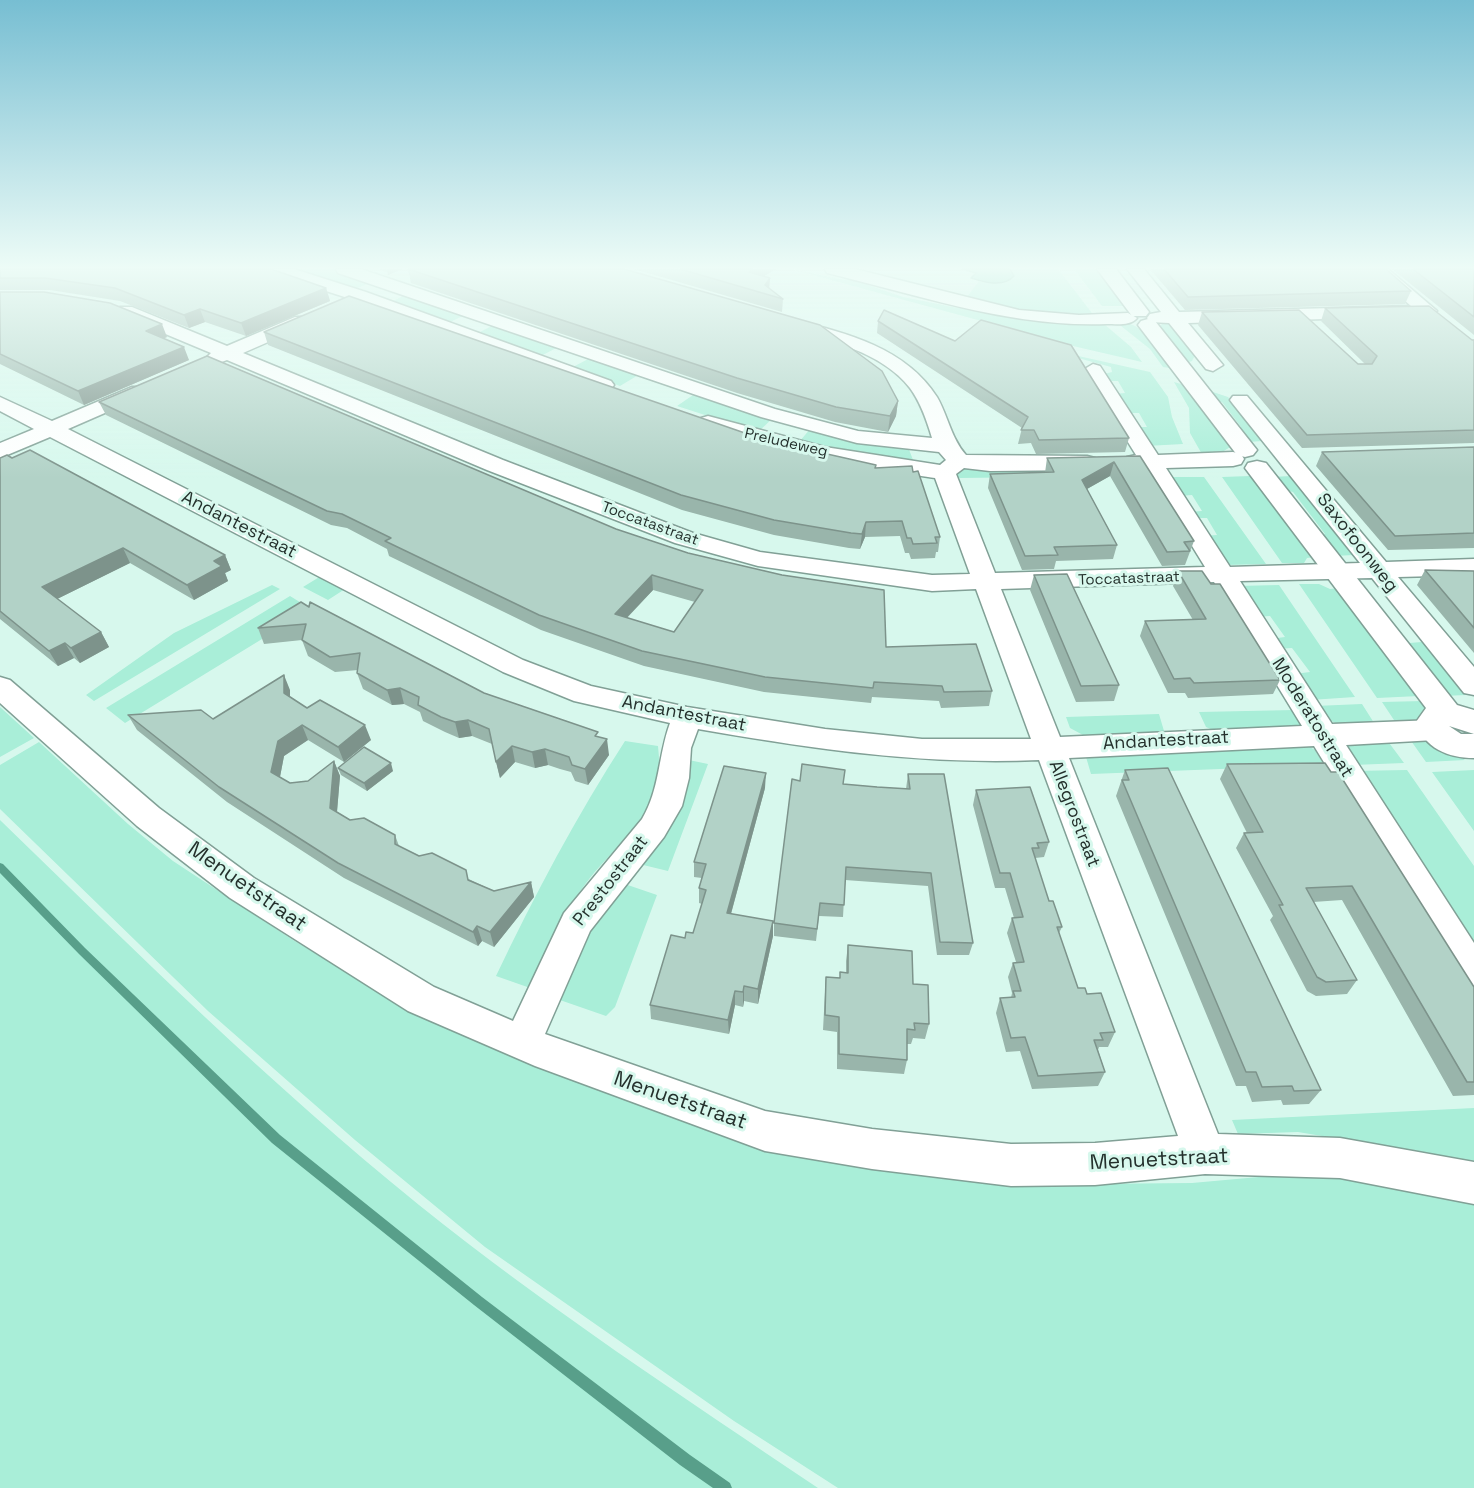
<!DOCTYPE html>
<html>
<head>
<meta charset="utf-8">
<style>
  body { margin:0 }
  canvas { display:block; background:#d7f8ed }
</style>
</head>
<body>
<canvas width="1474" height="1488"></canvas>
<script>
const g = document.querySelector('canvas').getContext('2d');
g.lineJoin = 'round';
function paint(path, color) {
  g.fillStyle = color;
  g.fill(path, 'evenodd');
}
function stroke(path, color, width, dash) {
  g.strokeStyle = color;
  g.lineWidth = width;
  g.lineCap = dash ? 'butt' : 'round';
  g.setLineDash(dash || []);
  g.stroke(path);
}
function write(font, color, halo, rows, align = 'center') {
  g.font = font + ' "Space Grotesk",sans-serif';
  g.lineWidth = 6;
  g.setLineDash([]);
  g.textBaseline = 'middle';
  g.strokeStyle = halo;
  g.fillStyle = color;
  for (const [text, x, y, turn = 0] of rows) {
    g.save();
    g.translate(x, y);
    g.rotate((+turn || 0) * Math.PI / 180);
    g.textAlign = isNaN(turn) ? turn : align;
    if (halo) g.strokeText(text, 0, 0);
    g.fillText(text, 0, 0);
    g.restore();
  }
}
const green = new Path2D(`
  M288,269H334L373,282L352,290Z
  M791,269L845,280L861,277L870,279L868,285L903,297L958,308L960,304C1011,318 1051,325 1104,324L1131,347L1142,362L1073,346Z
  M1010,269H1058L1095,317L1037,316L967,297L979,281L997,283L1010,280L1013,274Z
  M1074,269H1097L1124,306H1102Z
  M407,294L467,314L446,324L389,303Z
  M1172,321L1174,329L1195,355L1192,361L1186,363L1159,327L1164,322Z
  M1116,322C1146,322 1155,346 1170,368L1163,367L1150,349Z
  M496,324L560,346L539,357L476,334Z
  M1038,347L1150,372L1168,397L1172,417L1183,444L1146,446L1135,427H1147L1139,413H1127L1114,394L1125,393L1118,381H1106L1104,374L1112,372L1111,367Z
  M592,357L640,374L620,386L571,368Z
  M1174,382L1181,384L1232,446L1222,452L1203,456L1190,433L1189,408Z
  M1204,389L1228,397L1263,441L1247,442L1236,430L1241,427L1222,402L1212,400Z
  M696,393L773,418L758,432L677,406Z
  M811,428L908,447L915,465L799,442Z
  M964,467H1040L1045,477L958,478V471Z
  M1250,476L1315,557L1307,558L1304,563H1282L1222,477Z
  M1291,476L1354,555L1334,556L1318,537L1325,534L1293,492L1281,489L1272,477Z
  M1166,477H1204L1266,564L1224,565L1203,536L1217,535L1207,518H1193L1189,512L1202,511L1192,495L1179,496Z
  M321,576L345,589L328,600L303,587Z
  M1299,584H1319L1330,589L1339,588L1419,696L1377,698Z
  M272,585L280,589L94,701L86,695L174,633Z
  M1279,585L1355,697L1310,700L1294,674L1310,672L1292,648L1276,649L1270,639L1285,637L1270,616L1255,617L1237,586Z
  M290,596L311,609L125,723L106,708Z
  M1422,642L1466,695L1443,696L1419,666L1424,661L1409,643Z
  M1423,701L1424,709L1420,718L1398,726L1382,702Z
  M1362,704L1376,726C1345,725 1337,731 1315,706Z
  M0,707L34,738L0,757Z
  M1294,710L1302,722L1297,728L1215,731L1206,727L1199,712Z
  M1159,714L1164,731L1157,733L1083,735L1070,728L1066,717Z
  M1409,738H1428L1465,760L1426,762Z
  M1387,740L1404,763L1353,765L1344,749L1350,744Z
  M625,741L658,746C665,803 636,827 601,865C587,880 574,900 563,917C549,938 542,965 533,989L496,976C535,894 576,817 625,741Z
  M39,742L128,824L173,861L293,940L358,979L542,1065L1084,1184L1192,1183L1347,1169L1474,1192V1488H838L734,1421L485,1247L355,1140L208,1011L0,809V765Z
  M1305,744L1315,750L1324,765L1091,774L1086,757Z
  M684,759L708,764L668,871L639,864Z
  M1407,770L1474,866V948L1351,771Z
  M1474,770V831L1432,772Z
  M0,820C136,952 271,1085 419,1205C546,1307 683,1397 818,1488H0Z
  M619,882L657,895L615,1007L606,1016L557,999L559,978Z
  M1474,1108V1171L1376,1145L1298,1132L1238,1134L1232,1120Z`);
const water = new Path2D(`
  M962,269H1010L1014,276C1003,288 984,282 971,278L976,273Z`);
const stream = new Path2D(`
  M0,863L3,864L85,948L280,1135L482,1297L690,1455L730,1483L732,1488H713L680,1465L474,1305L272,1143L79,954L0,873Z`);
const street = new Path2D(`
  M268,269H294L366,292L611,381L614,385L611,389H597L354,300L270,273Z
  M336,269H361L775,409L858,431L932,438C927,421 921,403 910,388C882,352 829,340 788,329L785,325L794,320C847,333 906,348 937,397C948,416 951,438 966,455L1087,456L1095,458L1098,463L1095,468L1087,470L990,471L964,468L956,474L995,573L1205,567L1144,468L1127,467L1124,462L1127,457L1136,455L1083,370L1093,364L1100,366L1158,455L1233,452L1241,454L1244,459L1241,464L1233,466L1166,468L1230,567L1360,563L1233,404L1230,400L1233,396H1247L1386,562L1474,559V575L1398,577L1474,667V695L1464,693L1372,578L1240,581L1332,724L1435,720L1445,723L1450,730L1445,737L1435,740L1346,745L1474,943V990L1461,985L1314,746L1069,758L1218,1134L1340,1138L1474,1162V1204L1340,1178L1205,1174L1095,1185L1011,1186L872,1169L765,1151L535,1066L408,1011L230,898L137,826L0,703V677L10,680L159,808L254,878L434,987L513,1021L564,913L642,819C660,789 658,756 670,723L574,701L503,672L50,437L0,458V443L34,429L0,411V397L52,421L132,387H146L149,391L146,395L68,429L523,660L591,686L687,707L825,729L922,739H1031L976,589L932,591L758,566L675,543L487,470L227,360L216,364L209,362L206,358L211,353L120,315L117,311L120,307H132L227,346L295,317H307L310,321L307,325L243,353L503,460L693,533L760,552L932,575L970,574L935,478C900,473 712,443 698,422L701,418L708,416L825,447L940,465L946,460L939,452L857,443L761,417L338,273ZM1214,582L1302,726L1060,737L1001,589ZM698,729C814,749 920,765 1039,760L1178,1136L1095,1143L1011,1144L872,1129L765,1111L545,1034L590,931L664,837L682,806L689,778L691,748Z
  M825,269H855L1019,310L1079,315L1128,313L1137,318C1131,326 1116,324 1107,324C1012,328 919,295 827,273Z
  M1127,269H1144L1179,312L1411,306L1369,269H1388L1437,311L1428,316L1188,323L1223,365L1213,371L1206,369L1169,323L1150,322L1147,318L1150,314L1161,312Z`);
const secondary = new Path2D(`
  M1097,269H1116L1149,312L1146,316H1132Z
  M1148,319L1155,321L1253,445L1257,450L1253,455L1245,457L1237,455L1138,325L1141,321Z
  M1257,461L1266,463L1457,705L1474,710V734L1449,726L1461,734H1474V758C1448,758 1424,748 1416,722L1426,708L1245,468L1248,463Z`);
const wall = new Path2D(`
  M0,269L326,288L330,301L246,336L205,322L189,328L120,301L50,290H0Z
  M377,269H402L388,275L387,272Z
  M408,269L898,401L896,416L888,432L835,422L737,393L411,283Z
  M634,269H776L764,276L769,289L783,299L782,312Z
  M1150,269H1386L1411,291L1405,304L1185,310Z
  M1392,269H1474V335Z
  M0,292L167,337L164,338L189,360L84,405L0,364Z
  M1325,308L1474,340V443L1302,448L1198,325L1202,312L1358,364H1365L1321,321Z
  M878,321L1129,438L1125,452L1036,454L1031,443L1018,444L1022,428L877,333Z
  M264,332L765,440L876,468L940,537L938,552H936L935,558L911,559L909,553H905L900,536L865,537L860,549L849,548L774,535L682,510L268,345Z
  M99,402L886,647L992,691L989,706L941,708L939,701L872,697L871,703L764,692L644,666L541,630L389,556L387,549L347,528L331,525L106,415ZM653,590L695,602L674,632L627,618Z
  M1474,447V548L1388,550L1316,466L1322,452Z
  M1140,456L1194,541L1185,565L1162,566L1110,476L1087,489L1117,545L1113,559L1056,561L1054,569L1022,570L988,488L990,474L1045,473L1047,458Z
  M0,458H12L225,555L231,570L225,573L228,581L194,600L130,563L57,599L101,632L109,647L80,663L74,658L58,666L0,619Z
  M1425,570L1474,571V653L1417,585Z
  M1178,571L1280,680L1273,694L1188,698L1185,693H1168L1140,636L1145,621L1193,620L1173,586Z
  M1034,575L1119,685L1114,701L1076,702L1030,590Z
  M309,607L484,693L599,737L609,755L588,785L575,781L571,772L560,769L548,765L535,768L515,762L500,778L492,744L472,736L459,738L445,732L423,721L420,712L404,704L392,705L363,689L357,673L358,670L335,672L308,656L302,640L264,644L258,628Z
  M290,690V697L307,708L371,740L344,762L308,740L284,756L280,777L290,783L308,781L334,761L340,776L337,812L350,820L395,835L399,846L494,891L531,882L534,897L494,947L482,941L478,946L344,878L227,802L137,730L128,715L213,719Z
  M1227,764L1474,987V1095L1453,1096L1342,900L1313,902L1357,980L1347,994L1316,996L1307,991L1270,920L1273,916L1236,848L1244,833H1247L1220,779Z
  M338,768L393,771L367,791L341,775Z
  M1125,770L1321,1090L1309,1104L1283,1105L1281,1100L1252,1102L1246,1086H1236L1116,796Z
  M908,774L973,943L969,955H937L928,886L845,880L843,917L819,916L816,941L774,936V923L800,781L906,789Z
  M765,788L731,914L773,921V936L758,1004L744,1001L743,1007L735,1005L729,1034L651,1019L650,1005L685,938L693,933L702,904L699,903V888L702,878L694,877V862Z
  M976,790L1049,842L1044,857L1035,858L1049,901L1062,927L1059,933L1078,988L1087,994L1115,1032L1108,1047H1099L1098,1050L1105,1072L1098,1086L1032,1089L1020,1051L1006,1052L996,1013L1000,998H1011L1012,993L1008,977L1013,963L1016,962L1007,933L1012,918H1014L1005,888H995L973,805Z
  M848,945L913,984L929,1024L925,1039L913,1038L911,1044H907V1060L904,1074L837,1069V1032L823,1030L825,992L826,977L840,978V972L846,973V961Z`);
const shadedWall = new Path2D(`
  M387,269H402L388,275Z
  M753,269H776L749,285V272Z
  M770,278L769,291L765,285Z
  M326,288L330,301L246,336L241,323Z
  M200,309L205,322L189,328L184,315Z
  M162,324L167,337L151,344L146,331Z
  M184,347L189,360L84,405L78,391Z
  M898,401L896,416L888,432L890,416Z
  M1114,462L1110,476L1078,494L1082,480Z
  M866,522L865,537L860,549L862,534Z
  M123,548L130,563L51,602L42,587Z
  M225,555L231,570L225,573L228,581L194,600L187,585L214,561Z
  M652,575L653,590L616,629L615,614Z
  M101,632L109,647L80,663L71,648Z
  M65,643L74,658L58,666L49,651Z
  M284,675L290,690V708L284,693Z
  M400,688L404,704L392,705L387,690Z
  M468,720L472,736L459,738L455,722Z
  M302,725L308,740L284,756L278,787L271,772L278,741Z
  M365,725L371,740L344,762L338,747Z
  M607,739L609,755L588,785L585,769Z
  M512,746L515,762L500,778L496,762Z
  M545,749L548,765L535,768L532,752Z
  M334,761L340,776L336,823L330,808Z
  M391,763L393,771L367,791L364,783Z
  M766,773L765,788L727,928V913Z
  M531,882L534,897L494,947L490,932Z
  M773,921V936L758,1004V989Z
  M477,926L482,941L478,946L473,932Z
  M744,986V1001L743,1007V992Z
  M735,991V1005L729,1034L728,1020Z`);
const building = new Path2D(`
  M0,269H271L326,288L241,323L200,309L184,315L115,288L45,278H0Z
  M408,269H624L820,325L882,371L898,401L890,416L836,407L737,378Z
  M680,269H753L749,272L770,278L765,285L783,299Z
  M1164,269H1386L1411,291L1188,297Z
  M1413,269H1474V317Z
  M0,292H44L110,303L162,324L146,331L184,347L78,391L0,354Z
  M349,296L765,440L876,465L875,468L912,466L913,472L918,471L940,537H935L937,543L913,544L911,538H907L902,521L866,522L862,534L851,533L774,520L681,495L264,332Z
  M1429,306L1472,340H1474V430L1307,435L1202,312L1299,310L1358,364H1372L1377,356L1325,308Z
  M884,310L955,341L981,320L1071,345L1129,438L1039,440L1034,430H1021L1028,417L878,321Z
  M207,356L616,529L688,553L782,575L884,590L886,647L976,644L992,691L944,692L942,686L874,682L873,688L765,677L642,651L539,615L385,541L391,538L342,514L327,511L99,402ZM652,575L703,590L674,632L615,614Z
  M1474,447V533L1395,536L1322,452Z
  M30,450L225,555L214,561L222,566L187,585L123,548L42,587L101,632L71,648L65,643L49,651L0,611V458L7,455L12,458Z
  M1140,456L1194,541L1184,542L1190,551L1167,552L1114,462L1082,480L1117,545L1054,547L1058,555L1025,556L990,474L1054,472L1047,458Z
  M1425,570L1474,571V628Z
  M1178,571H1202L1211,584H1220L1280,680L1194,683L1190,678L1174,679L1145,621L1206,619Z
  M1067,574L1119,685L1081,686L1034,575Z
  M301,602L309,607L310,602L484,693L598,732L595,736L607,739L585,769L572,765L569,757L545,749L532,752L512,746L496,762L489,729L468,720L455,722L441,717L418,705L419,697L400,688L387,690L357,673L360,653L330,657L302,640L306,624L258,628Z
  M284,675V693L307,708L320,700L365,725L338,747L302,725L278,741L271,772L290,783L308,781L334,761L330,808L350,820L364,818L395,835V844L419,856L432,853L466,870L468,880L494,891L531,882L490,932L477,926L473,932L338,863L219,787L128,715L201,710L213,719Z
  M364,747L391,763L364,783L338,768Z
  M1325,763L1331,772H1338L1474,987V1082H1467L1352,886L1306,888L1357,980L1326,982L1317,977L1279,905H1283L1244,833L1263,832L1227,764Z
  M802,764L845,770L843,784L877,787L910,789L908,774H944L973,943L940,942L931,873L846,867L844,905L820,903L817,929L774,923L792,779L800,781Z
  M724,766L766,773L727,913L773,921L758,989L744,986L743,992L735,991L728,1020L650,1005L671,935L685,938L686,932L693,933L706,890L699,888L706,864L694,862Z
  M1168,768L1321,1090L1294,1091L1292,1086L1262,1087L1256,1072H1246L1122,780H1129L1125,770Z
  M1030,787L1049,842L1037,843L1039,848H1032L1049,901H1053L1062,927H1057L1078,988H1085L1087,994L1101,993L1115,1032L1100,1033L1103,1040H1094L1105,1072L1038,1076L1025,1037L1011,1038L1000,998L1015,997L1013,991H1021L1013,963L1024,962L1012,918L1023,917L1010,873H1000L976,790Z
  M848,945L912,951L913,984L928,985L929,1024L914,1023L915,1030L907,1029V1060L839,1054V1017L825,1015L826,977L840,978V972L848,973Z`);
const farStreetnames = [
  ["Preludeweg",786,443,13],
  ["Toccatastraat",650,524,20],
  ["Toccatastraat",1129,579,-2]
];
const streetNames = [
  ["Andantestraat",239,525,27],
  ["Saxofoonweg",1357,543,52],
  ["Andantestraat",684,714,11],
  ["Moderatostraat",1312,718,58],
  ["Andantestraat",1166,741,-3],
  ["Allegrostraat",1074,814,69],
  ["Prestostraat",611,881,-52]
];
const nearStreetnames = [
  ["Menuetstraat",247,887,35],
  ["Menuetstraat",680,1101,19],
  ["Menuetstraat",1159,1160,-3]
];
paint(green, '#a9eed8');
paint(water, '#6eceb2');
stroke(water, '#589f8a', 1.5);
paint(stream, '#589f8a');
stroke(street, '#81a096', 3);
stroke(secondary, '#81a096', 3);
paint(street, '#fff');
paint(secondary, '#fff');
paint(wall, '#99b5ab');
paint(shadedWall, '#7d938b');
paint(building, '#b2d2c7');
stroke(building, '#7d938b', 1.5);
const sky = g.createLinearGradient(0, 0, 0, 478);
sky.addColorStop(0, '#77bed2');
sky.addColorStop(0.56, '#edfcf7');
sky.addColorStop(1, '#edfcf700');
g.fillStyle = sky;
g.fillRect(0, 0, 1474, 478);
write('15px', '#24302c', '#d7f8ed', farStreetnames);
write('18px', '#24302c', '#d7f8ed', streetNames);
write('21px', '#24302c', '#d7f8ed', nearStreetnames);
</script>
</body>
</html>
